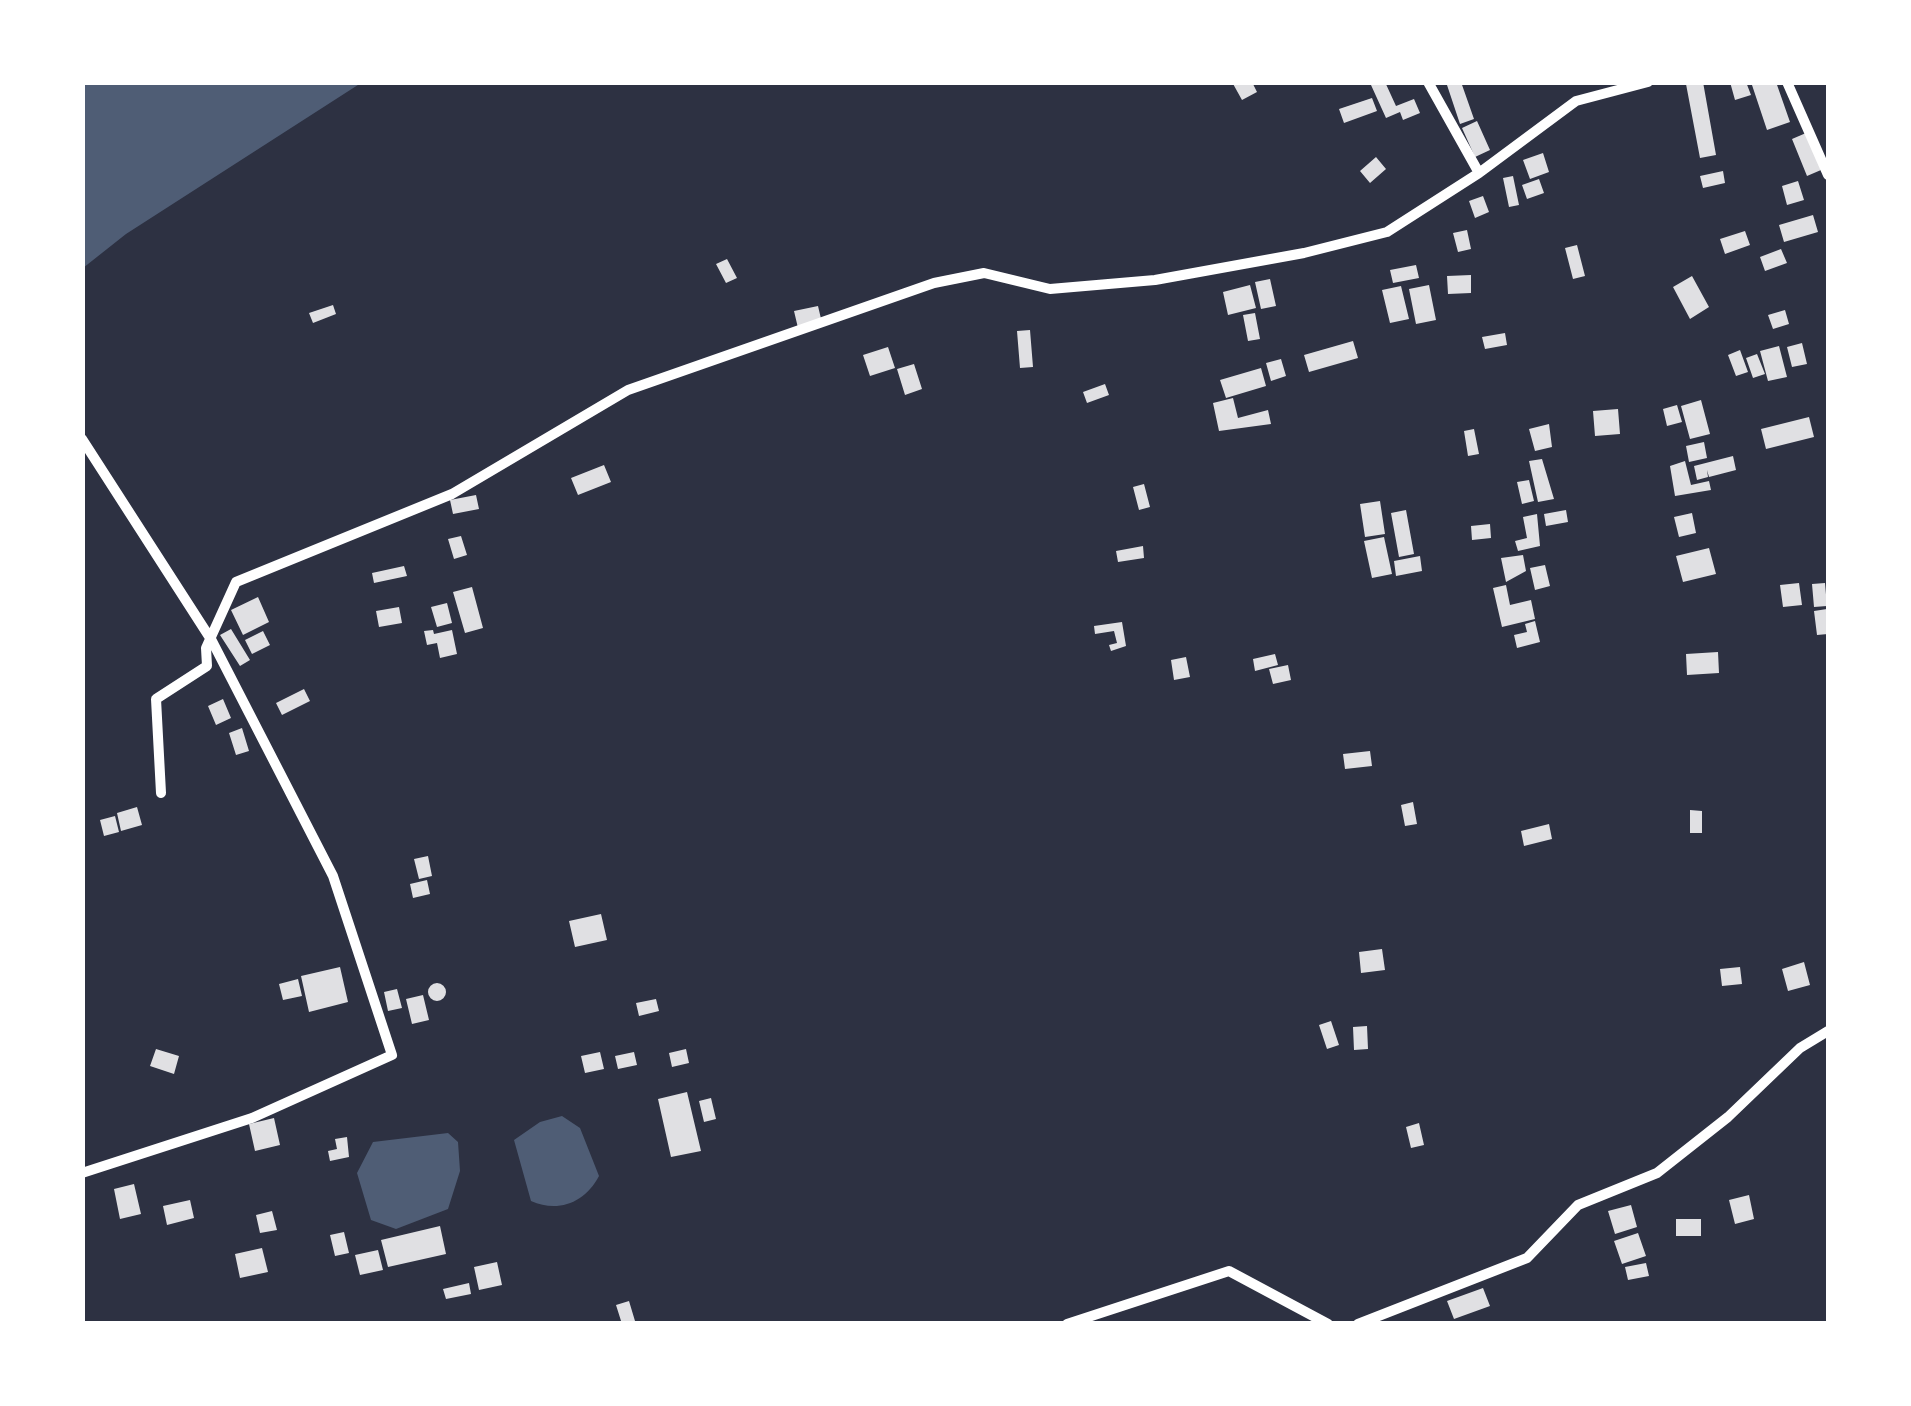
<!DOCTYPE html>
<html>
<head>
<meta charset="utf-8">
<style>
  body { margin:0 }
  #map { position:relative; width:1911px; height:1406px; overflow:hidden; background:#2d3142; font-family:"Work Sans",sans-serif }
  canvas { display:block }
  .frame { position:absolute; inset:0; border:85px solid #fff; pointer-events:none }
</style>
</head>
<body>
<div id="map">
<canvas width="1911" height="1406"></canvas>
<div class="frame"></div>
</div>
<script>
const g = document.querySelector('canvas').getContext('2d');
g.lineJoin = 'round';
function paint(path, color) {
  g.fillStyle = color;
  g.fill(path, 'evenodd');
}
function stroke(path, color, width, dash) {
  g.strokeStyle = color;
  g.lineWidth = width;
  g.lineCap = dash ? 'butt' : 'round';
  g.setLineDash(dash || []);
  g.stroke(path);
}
const water = new Path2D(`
  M83,82H361V83L126,234L83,268Z
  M562,1116L580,1128L599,1176C585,1203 558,1213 531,1201L514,1140L540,1122Z
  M448,1133L458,1142L460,1171L448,1209L396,1229L371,1220L357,1173L373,1142Z`);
const building = new Path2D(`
  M1232,82H1252L1257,92L1242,100Z
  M1385,82L1396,106L1414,99L1420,113L1403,120L1400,112L1386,118L1371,85Z
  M1446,82H1461L1474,119L1460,124Z
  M1703,82L1716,155L1700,158L1686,84Z
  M1730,82H1746L1751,95L1735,100Z
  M1751,82H1776L1790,122L1767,130Z
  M1372,98L1377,111L1344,123L1339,109Z
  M1477,121L1490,150L1475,157L1462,128Z
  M1806,133L1821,170L1807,176L1792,139Z
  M1543,153L1549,172L1530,179L1523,160Z
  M1376,157L1386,169L1370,183L1360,171Z
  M1723,171L1725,183L1703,188L1700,176Z
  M1513,176L1519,205L1509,207L1503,178Z
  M1539,179L1544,193L1527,199L1522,185Z
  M1798,181L1804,200L1787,205L1782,186Z
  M1483,196L1489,212L1475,218L1469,201Z
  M1813,215L1818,232L1784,242L1779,225Z
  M1467,230L1471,249L1458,252L1453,233Z
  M1745,231L1750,245L1725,254L1720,239Z
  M1577,245L1585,276L1573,279L1565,248Z
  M1781,249L1787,263L1765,271L1760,257Z
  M727,259L737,278L726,283L716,264Z
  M1416,265L1419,278L1393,283L1390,270Z
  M1471,275V293L1448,294L1447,276Z
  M1692,276L1709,307L1690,319L1673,287Z
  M1270,279L1276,306L1261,309L1255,282Z
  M1250,285L1256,308L1228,315L1223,292Z
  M1429,285L1436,320L1416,324L1409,289Z
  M1401,286L1409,319L1390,323L1382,290Z
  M333,305L336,314L313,323L309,313Z
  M818,306L822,323L798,328L794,311Z
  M1785,310L1789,324L1773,329L1768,315Z
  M1255,313L1260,339L1248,341L1243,315Z
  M1030,330L1033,367L1020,368L1017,331Z
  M1505,333L1507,345L1485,349L1482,337Z
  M1353,341L1358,358L1309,372L1304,355Z
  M1802,343L1807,364L1792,367L1787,347Z
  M1779,346L1787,377L1768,381L1760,351Z
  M888,347L895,368L870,376L863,355Z
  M1740,350L1748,372L1736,376L1728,355Z
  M1757,354L1765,374L1753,378L1746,358Z
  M1281,359L1286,376L1271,381L1266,363Z
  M914,364L922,389L905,395L897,369Z
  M1261,368L1266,386L1226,398L1220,380Z
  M1105,384L1109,395L1087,403L1083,392Z
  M1233,398L1238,418L1268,410L1271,424L1219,431L1213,403Z
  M1701,400L1710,434L1690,439L1681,406Z
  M1677,405L1682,422L1667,426L1663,409Z
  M1618,409L1620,434L1595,436L1593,411Z
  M1809,417L1814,437L1766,449L1761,429Z
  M1549,424L1552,447L1535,451L1529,429Z
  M1474,429L1479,454L1468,456L1464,431Z
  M1704,442L1707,458L1689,462L1686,446Z
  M1733,456L1736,470L1709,477L1707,470L1708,477L1697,480L1694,466Z
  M1542,459L1554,499L1538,502L1529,461Z
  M1685,461L1691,485L1709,481L1711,490L1675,496L1670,466Z
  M604,465L611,482L578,495L571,478Z
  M1529,480L1534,501L1522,504L1517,482Z
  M1144,484L1150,507L1139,510L1133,487Z
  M476,495L479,509L453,514L450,500Z
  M1380,501L1385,534L1365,537L1360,504Z
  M1406,510L1414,554L1399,557L1391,513Z
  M1566,510L1568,522L1546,526L1544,514Z
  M1692,513L1696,533L1679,537L1674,517Z
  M1537,514L1540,546L1518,551L1515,541L1527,538L1523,517Z
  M1490,524L1491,538L1472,540L1471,526Z
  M461,536L467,555L454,559L448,539Z
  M1384,537L1392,574L1372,578L1364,541Z
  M1143,546L1144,558L1118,562L1116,551Z
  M1709,548L1716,574L1683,582L1676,556Z
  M1523,555L1526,571L1506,582L1501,558Z
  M1420,556L1422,571L1396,576L1394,561Z
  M1545,565L1550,586L1535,590L1530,568Z
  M404,566L407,576L374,583L372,573Z
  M1799,583L1802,605L1783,607L1780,585Z
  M1825,583L1827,606L1814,607L1812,584Z
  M1506,585L1510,605L1531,600L1535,619L1502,627L1493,588Z
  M472,587L483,628L465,633L453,592Z
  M258,597L269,622L243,635L231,610Z
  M447,603L452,623L437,627L431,607Z
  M399,607L402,623L379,627L376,611Z
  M1827,609L1828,634L1817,635L1814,611Z
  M1535,621L1540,642L1517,648L1514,635L1527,632L1525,624Z
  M1122,622L1126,646L1111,651L1109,645L1117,643L1114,631L1095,634L1094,626Z
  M231,629L250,660L240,666L220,635Z
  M433,630L434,634L452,630L457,654L440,658L437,643L427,645L424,631Z
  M263,631L270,645L252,654L245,640Z
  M1718,652L1719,673L1687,675L1686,654Z
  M1275,654L1278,665L1255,671L1253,659Z
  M1186,657L1190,677L1174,680L1171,660Z
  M1288,665L1291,680L1273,684L1269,669Z
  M304,689L310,701L282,715L276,703Z
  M223,699L231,718L216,725L208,706Z
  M242,728L249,751L236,755L229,733Z
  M1370,751L1372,766L1345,769L1343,754Z
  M1413,802L1417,824L1405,826L1401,805Z
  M137,807L142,825L121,831L117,813Z
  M1690,810L1702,811V833H1690Z
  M115,816L119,832L104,836L100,820Z
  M1549,824L1552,839L1524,846L1521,831Z
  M428,856L432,876L419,879L414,859Z
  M427,880L430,894L413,898L410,884Z
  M601,914L607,940L575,947L569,921Z
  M1382,949L1385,970L1361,973L1359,952Z
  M1804,962L1810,985L1788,991L1782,969Z
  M340,967L348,1002L309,1012L301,976Z
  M1740,967L1742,984L1722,986L1720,969Z
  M298,979L302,996L283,1000L279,984Z
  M428 992a9 9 0 1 1 18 0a9 9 0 1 1-18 0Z
  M397,989L402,1008L388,1011L384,992Z
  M423,995L429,1020L412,1024L406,999Z
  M656,999L659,1011L639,1016L636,1003Z
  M1331,1021L1339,1045L1327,1049L1319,1025Z
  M1367,1026L1368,1049L1354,1050L1353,1027Z
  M156,1049L179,1056L174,1074L150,1066Z
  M686,1049L689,1063L672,1067L669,1053Z
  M600,1052L604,1069L585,1073L581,1056Z
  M634,1052L637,1065L618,1069L615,1056Z
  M687,1092L701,1151L671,1157L658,1099Z
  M711,1098L716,1119L704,1122L699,1101Z
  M274,1118L280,1145L255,1151L249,1124Z
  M1419,1123L1424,1145L1411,1148L1406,1127Z
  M347,1137L349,1157L330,1161L328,1151L337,1149L335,1139Z
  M134,1184L141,1214L120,1219L114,1189Z
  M1749,1195L1754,1219L1735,1224L1729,1200Z
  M190,1200L194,1218L167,1225L163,1206Z
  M1631,1205L1637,1227L1615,1234L1608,1211Z
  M272,1211L277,1230L260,1233L256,1215Z
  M1676,1219H1701V1236H1676Z
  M440,1226L446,1254L388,1267L381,1240Z
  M344,1232L349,1253L335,1256L330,1235Z
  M1638,1233L1646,1256L1622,1264L1614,1241Z
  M262,1248L268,1272L240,1278L235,1254Z
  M378,1250L383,1270L360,1275L355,1255Z
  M497,1262L502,1285L479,1290L474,1267Z
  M1646,1263L1649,1276L1628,1280L1625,1267Z
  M469,1283L471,1294L446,1299L443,1289Z
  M1483,1288L1490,1306L1454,1319L1447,1301Z
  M629,1301L635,1321L622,1324L616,1305Z`);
const minor = new Path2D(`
  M1428,82L1479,173
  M1787,82L1828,175
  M82,439L212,641L333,876L392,1055L252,1118L82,1173
  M161,793L156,699L207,666L206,648L236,582L452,494L628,390L934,283L984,273L1050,289L1155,280L1304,253L1387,232L1479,173L1576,101L1648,82
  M1067,1324L1229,1271L1328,1324
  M1358,1324L1527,1258L1578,1205L1657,1173L1728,1117L1800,1048L1828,1031`);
paint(water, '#4f5d75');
paint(building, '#e0e0e3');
stroke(minor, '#fff', 10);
</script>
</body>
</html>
